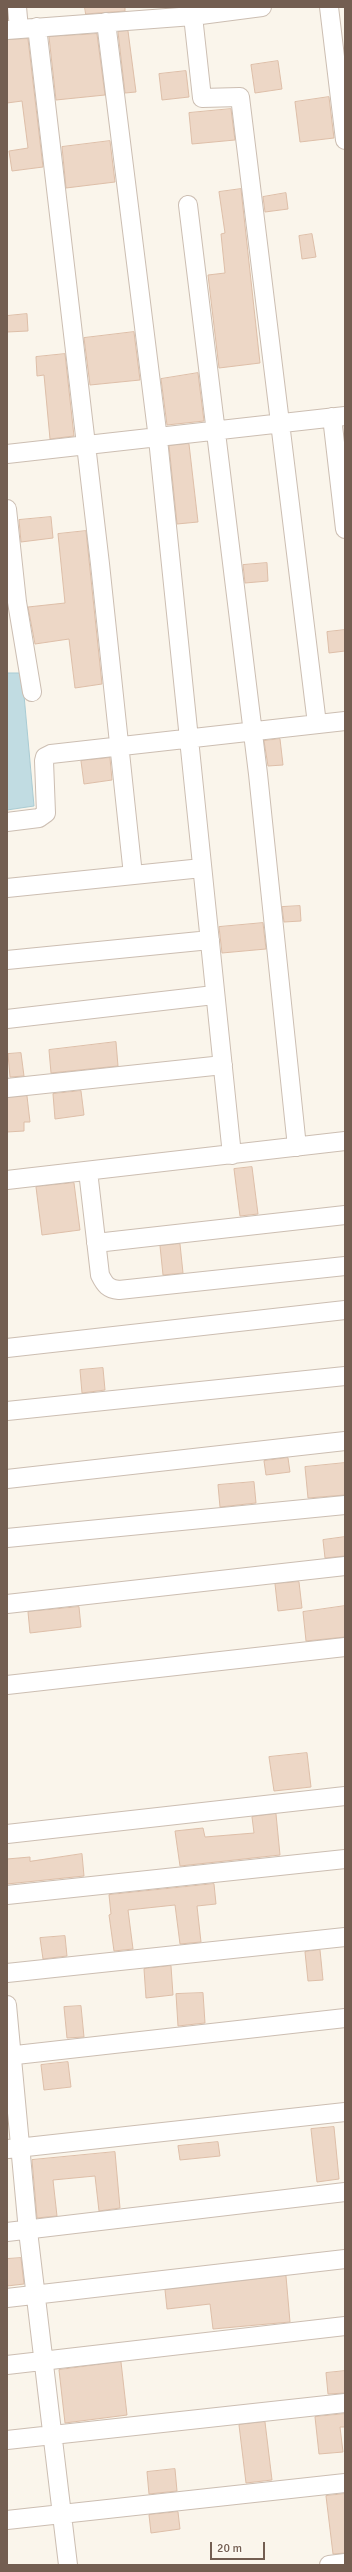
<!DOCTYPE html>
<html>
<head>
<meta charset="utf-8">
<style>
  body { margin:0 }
  #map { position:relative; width:352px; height:2572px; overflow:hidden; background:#faf5eb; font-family:Signika,sans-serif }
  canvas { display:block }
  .frame { position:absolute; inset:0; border:8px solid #735e51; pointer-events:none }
  .scale { position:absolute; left:210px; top:2542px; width:55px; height:18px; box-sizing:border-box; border:2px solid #735e51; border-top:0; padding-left:5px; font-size:12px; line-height:14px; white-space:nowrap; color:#735e51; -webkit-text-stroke:3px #fdf9f1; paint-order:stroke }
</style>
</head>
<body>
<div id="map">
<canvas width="352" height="2572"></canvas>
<div class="frame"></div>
<div class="scale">20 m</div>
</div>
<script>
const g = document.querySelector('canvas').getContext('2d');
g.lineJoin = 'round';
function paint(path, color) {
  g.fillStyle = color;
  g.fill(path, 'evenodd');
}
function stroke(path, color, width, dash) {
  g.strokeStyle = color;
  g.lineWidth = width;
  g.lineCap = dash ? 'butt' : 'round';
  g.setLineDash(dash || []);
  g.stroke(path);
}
const water = new Path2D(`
  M7,673H22L34,806L7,810Z`);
const building = new Path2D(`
  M85,7H125V11L86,14Z
  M128,31L136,92L125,93L118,32Z
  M97,34L105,95L56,100L49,37Z
  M28,39L43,167L12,171L9,151L28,148L22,101L7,103V40Z
  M278,61L282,89L255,93L251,65Z
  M186,71L189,97L162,100L159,74Z
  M329,97L334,138L300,142L295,102Z
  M231,109L235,140L192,144L189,113Z
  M110,141L115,182L66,188L62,147Z
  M241,189L260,363L219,368L208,275L225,273L221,234L225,233L219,192Z
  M286,193L288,209L265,212L263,197Z
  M312,234L316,257L302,259L299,236Z
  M27,314L28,331L7,332V316Z
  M134,332L140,380L90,385L84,338Z
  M65,354L74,436L50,439L44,375L37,376L36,357Z
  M198,373L204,421L167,425L161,379Z
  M189,444L198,522L177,524L169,446Z
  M51,517L53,538L21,542L19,520Z
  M86,531L102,684L75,688L69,639L35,644L28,607L65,603L58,534Z
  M267,563L268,581L245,583L243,565Z
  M345,630V651L329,653L327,632Z
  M280,739L283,765L268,766L264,741Z
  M110,758L112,780L84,784L81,761Z
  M300,906L301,921L284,922L282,907Z
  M263,923L266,949L222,953L219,927Z
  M116,1042L118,1066L51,1073L49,1050Z
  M21,1053L24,1076L10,1077L8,1054Z
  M81,1091L84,1115L55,1119L53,1094Z
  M27,1096L30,1122H24V1131L7,1132V1098Z
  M252,1167L258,1214L240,1216L234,1169Z
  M74,1183L80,1230L42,1235L36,1187Z
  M180,1244L183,1273L163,1275L160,1246Z
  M103,1368L105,1390L82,1393L80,1370Z
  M288,1458L290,1472L266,1475L264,1461Z
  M345,1463V1495L308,1498L305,1467Z
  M254,1482L256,1503L220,1507L218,1485Z
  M345,1537V1556L325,1558L323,1540Z
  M299,1582L302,1608L278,1611L275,1584Z
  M345,1606V1637L306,1641L303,1612Z
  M79,1607L81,1627L30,1633L28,1612Z
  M307,1753L311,1787L274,1791L269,1757Z
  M276,1814L280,1855L180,1866L175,1831L203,1828L205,1837L254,1833L252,1817Z
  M82,1854L84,1876L7,1884V1859L30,1857V1861Z
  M214,1884L216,1904L197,1906L201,1942L180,1944L175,1905L128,1910L133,1949L114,1951L109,1915L111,1914L109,1895Z
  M65,1936L67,1956L43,1959L40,1938Z
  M320,1950L323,1980L308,1981L305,1952Z
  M171,1966L173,1995L146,1998L144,1969Z
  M203,1993L205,2023L178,2026L176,1994Z
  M81,2006L84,2037L67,2038L64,2007Z
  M68,2062L71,2087L44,2090L41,2065Z
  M334,2127L339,2179L317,2182L311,2129Z
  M218,2142L220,2156L180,2160L178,2146Z
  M115,2152L120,2208L99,2211L95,2176L53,2180L57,2216L37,2218L32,2160Z
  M21,2258L24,2284L7,2286V2259Z
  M286,2276L290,2322L213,2329L210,2304L167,2309L165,2290Z
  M121,2362L127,2415L65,2423L59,2370Z
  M345,2371V2393L328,2394L326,2373Z
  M345,2414V2427H340L343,2452L319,2454L315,2417Z
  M265,2422L272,2480L246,2483L239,2425Z
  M175,2469L177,2491L149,2494L147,2472Z
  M345,2494V2553L333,2554L326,2496Z
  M178,2512L180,2529L151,2533L149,2515Z`);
const minor = new Path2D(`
  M17,7L19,29
  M329,7L345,140
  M193,16L202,98L240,97L317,724
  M106,22L158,439L232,1155
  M37,27L100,564L133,875
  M7,30L193,16L262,7
  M188,205L258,774L297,1147
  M332,417L345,529
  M7,454L345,416
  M7,509L17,602L32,692
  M7,822L39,818L46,813L44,761L45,757L51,754L345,721
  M7,888L202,868
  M7,960L210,940
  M7,1019L214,995
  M7,1088L223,1065
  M88,1171L100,1275C105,1285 108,1289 119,1290L345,1266
  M7,1180L345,1141
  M96,1243L345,1215
  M7,1348L345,1310
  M7,1411L345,1376
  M7,1479L345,1441
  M7,1538L345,1505
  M7,1604L345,1566
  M7,1685L345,1647
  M7,1834L345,1796
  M7,1895L345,1859
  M7,1973L345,1937
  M7,2005L28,2231L68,2565
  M7,2056L345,2018
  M8,2149L345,2112
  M7,2232L345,2192
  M7,2298L345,2259
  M7,2365L345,2326
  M7,2440L345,2403
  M7,2520L345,2483
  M329,2565L345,2563`);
paint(water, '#c1dce2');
stroke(water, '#a9cbd3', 1);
paint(building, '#edd7c6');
stroke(building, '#ddbea8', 1);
stroke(minor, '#ccbeb2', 20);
stroke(minor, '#fff', 18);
</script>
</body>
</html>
